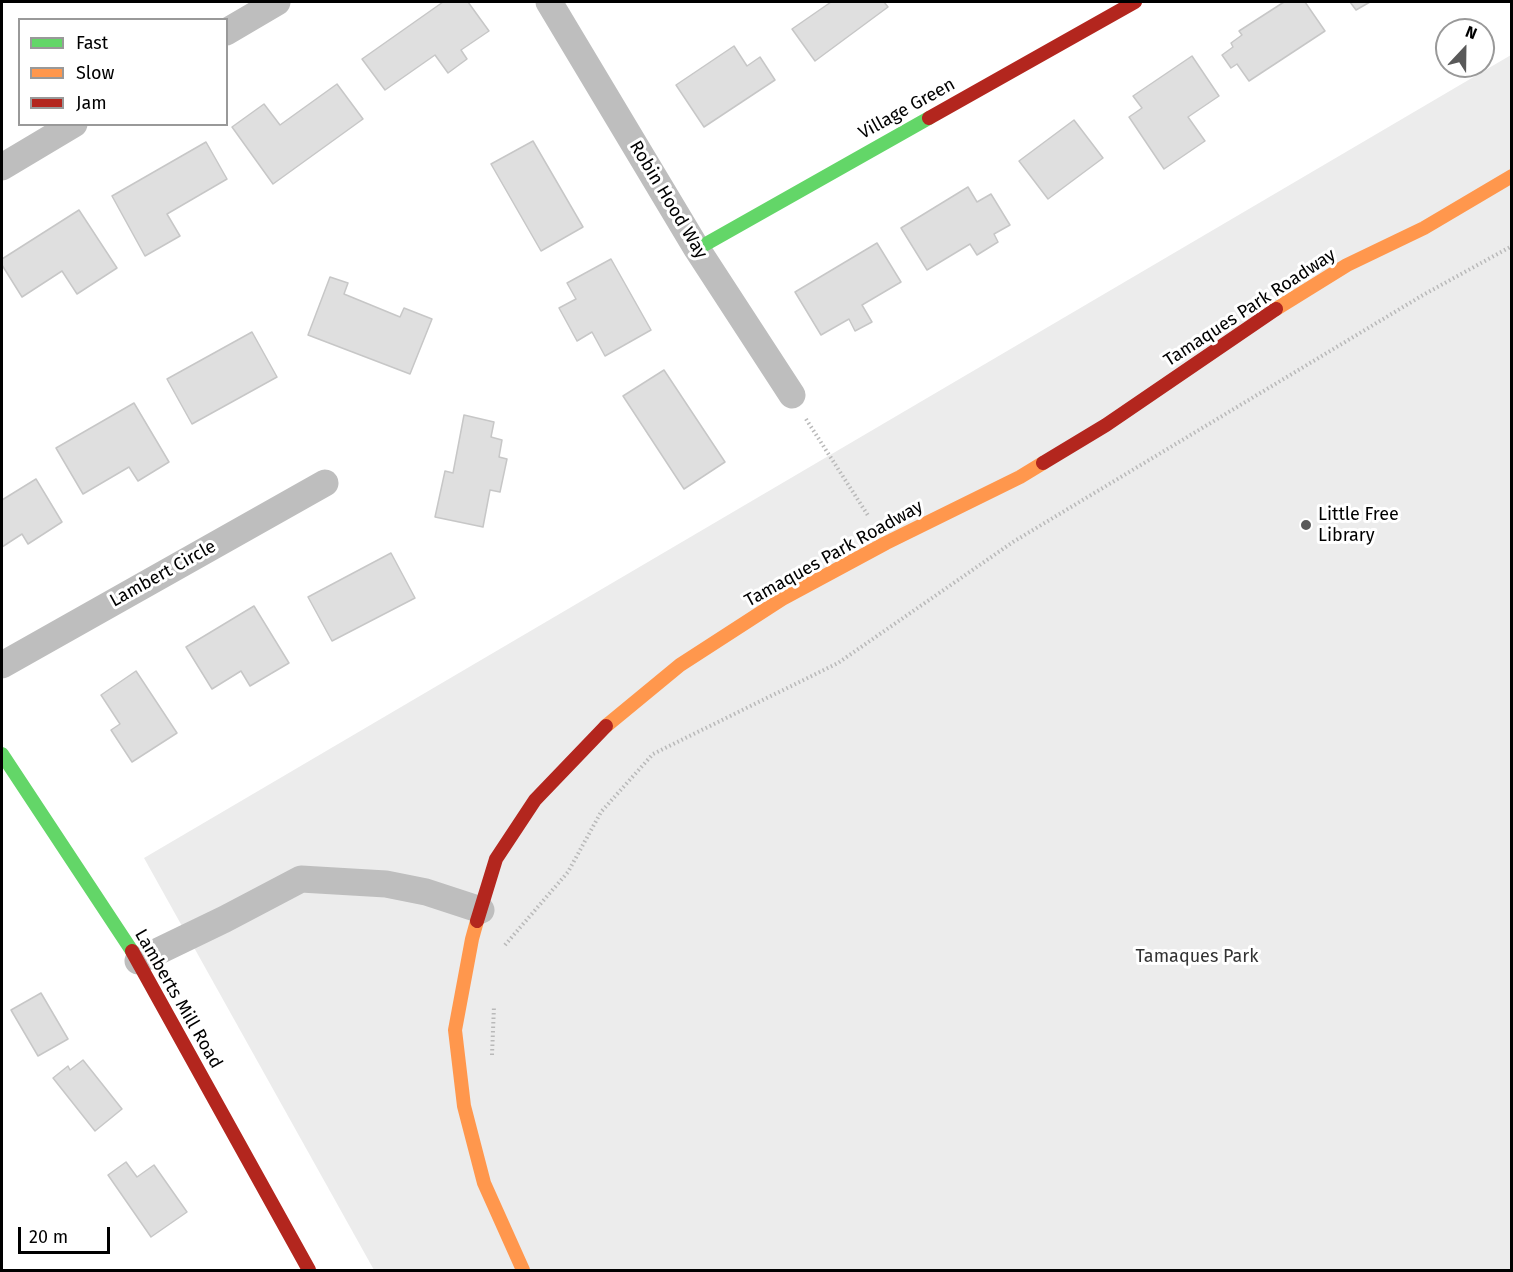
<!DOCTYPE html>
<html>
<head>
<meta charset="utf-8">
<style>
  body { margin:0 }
  #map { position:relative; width:1513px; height:1272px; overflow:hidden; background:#fff; font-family:"Fira Sans",sans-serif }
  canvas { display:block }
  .frame { position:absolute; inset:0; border:3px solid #000; pointer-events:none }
  .legend { position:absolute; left:18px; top:18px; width:210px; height:108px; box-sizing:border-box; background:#fff; border:2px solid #999; margin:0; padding:8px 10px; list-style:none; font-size:18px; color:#000 }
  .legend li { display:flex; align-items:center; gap:12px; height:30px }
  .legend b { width:30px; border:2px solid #999 }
  .north { position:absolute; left:1435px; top:18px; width:60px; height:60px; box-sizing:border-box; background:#fff; border:2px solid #999; border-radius:50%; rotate:22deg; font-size:16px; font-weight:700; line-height:24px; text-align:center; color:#000 }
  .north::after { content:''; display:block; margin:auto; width:21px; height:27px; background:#595959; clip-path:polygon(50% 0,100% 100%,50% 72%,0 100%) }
  .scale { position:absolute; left:18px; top:1227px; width:92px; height:27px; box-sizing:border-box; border:3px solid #000; border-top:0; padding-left:8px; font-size:18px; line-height:21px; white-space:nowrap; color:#000; -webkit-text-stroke:4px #fff; paint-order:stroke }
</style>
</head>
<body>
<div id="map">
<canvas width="1513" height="1272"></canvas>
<div class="frame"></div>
<ul class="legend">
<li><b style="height:8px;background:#63d668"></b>Fast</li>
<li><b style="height:8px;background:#ff974d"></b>Slow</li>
<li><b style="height:8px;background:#b3261e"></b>Jam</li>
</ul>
<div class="north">N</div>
<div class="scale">20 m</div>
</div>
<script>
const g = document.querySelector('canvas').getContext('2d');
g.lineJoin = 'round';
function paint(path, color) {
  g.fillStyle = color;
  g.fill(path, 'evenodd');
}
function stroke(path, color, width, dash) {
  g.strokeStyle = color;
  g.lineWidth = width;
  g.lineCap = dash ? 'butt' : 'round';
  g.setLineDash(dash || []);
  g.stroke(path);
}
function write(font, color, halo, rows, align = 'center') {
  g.font = font + ' "Fira Sans",sans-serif';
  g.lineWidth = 6;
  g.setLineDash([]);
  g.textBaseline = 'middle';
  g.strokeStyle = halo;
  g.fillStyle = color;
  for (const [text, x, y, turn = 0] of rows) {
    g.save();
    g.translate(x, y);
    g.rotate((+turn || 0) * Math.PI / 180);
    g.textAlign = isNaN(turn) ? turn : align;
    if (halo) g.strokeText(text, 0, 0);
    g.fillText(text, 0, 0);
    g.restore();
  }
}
const green = new Path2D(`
  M1511,55V1270H374L144,858Z`);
const building = new Path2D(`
  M443,2H468L489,31L461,50L467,59L448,73L435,55L385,90L362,59Z
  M831,2H884L888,7L815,61L792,29Z
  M1284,2H1305L1325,31L1249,81L1237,64L1231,68L1222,55L1233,47L1231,43L1242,35L1239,31Z
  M1350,2H1370L1356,10Z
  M734,46L747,66L760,57L775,80L704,127L676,85Z
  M1192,56L1219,96L1188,117L1205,141L1164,169L1129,117L1142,108L1133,96Z
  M337,84L363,119L273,184L232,127L264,104L280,125Z
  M1074,120L1103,158L1048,199L1019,161Z
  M533,141L583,227L541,251L491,164Z
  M206,142L227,179L167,214L180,236L145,256L112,196Z
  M968,187L977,202L991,194L1010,225L994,234L998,242L977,255L970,244L927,270L901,228Z
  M79,210L117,268L77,294L62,271L22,297L2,265V259Z
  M877,243L901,282L862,305L872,322L855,331L849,319L821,335L795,292Z
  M611,259L651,330L605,356L592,332L577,341L559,308L576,299L567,283Z
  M330,277L348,283L344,294L400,317L404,308L432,319L410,374L308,335Z
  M252,332L277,377L192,424L167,379Z
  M664,370L725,462L684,489L623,396Z
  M134,403L169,462L138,481L129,467L83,494L56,448Z
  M464,415L494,422L491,437L502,440L499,457L507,459L500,492L490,490L483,527L435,517L445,471L453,473Z
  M36,479L62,522L28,544L22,534L2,547V500Z
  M391,553L415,598L332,641L308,597Z
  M254,606L289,663L250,686L241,671L212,689L186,647Z
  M136,671L177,733L132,762L111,730L120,724L101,695Z
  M41,993L68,1039L38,1056L11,1010Z
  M83,1060L122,1109L95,1131L53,1078L68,1066L70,1070Z
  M126,1162L137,1177L154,1165L187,1212L151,1237L108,1175Z`);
const path = new Path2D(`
  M806,419L869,517
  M505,945L568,872L601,812L653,754L838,663L1013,542L1423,295L1512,246
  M492,1055L494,1006`);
const street = new Path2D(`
  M549,2L697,249L792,395
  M226,32L277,2
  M2,167L74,124
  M2,665L325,483
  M138,961L225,919L301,879L386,884L426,892L481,910`);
const fast = new Path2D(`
  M697,249L929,118
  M2,754L132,951`);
const slow = new Path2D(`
  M1276,309L1347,265L1424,228L1512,176
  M606,726L680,665L782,599L886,543L1020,477L1043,463
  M477,921L472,939L455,1030L464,1106L484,1183L523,1270`);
const jam = new Path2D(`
  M929,118L1135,2
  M1043,463L1106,425L1276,309
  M477,921L496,859L535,800L606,726
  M132,951L309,1270`);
const markers = [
  [1306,525,6,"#595959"]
];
const streetNames = [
  ["Village Green",907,109,-29],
  ["Robin Hood Way",668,200,59],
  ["Tamaques Park Roadway",1250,308,-33],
  ["Tamaques Park Roadway",834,554,-29],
  ["Lambert Circle",163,574,-29],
  ["Lamberts Mill Road",178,999,60]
];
const poiNames = [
  ["Little Free",1318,515],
  ["Library",1318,536]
];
const parkNames = [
  ["Tamaques Park",1197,957]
];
paint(green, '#ececec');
paint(building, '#dfdfdf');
stroke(building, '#c7c7c7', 1.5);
stroke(path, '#b9b9b9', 4, [1.5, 3]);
stroke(street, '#bebebe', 27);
stroke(fast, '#63d668', 14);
stroke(slow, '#ff974d', 14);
stroke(jam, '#b3261e', 14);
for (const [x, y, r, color] of markers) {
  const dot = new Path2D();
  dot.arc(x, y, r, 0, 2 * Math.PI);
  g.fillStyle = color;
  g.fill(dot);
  stroke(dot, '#fff', 2);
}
write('18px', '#000', '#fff', streetNames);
write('18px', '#000', '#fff', poiNames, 'left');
write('18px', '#333', '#fff', parkNames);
</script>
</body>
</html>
